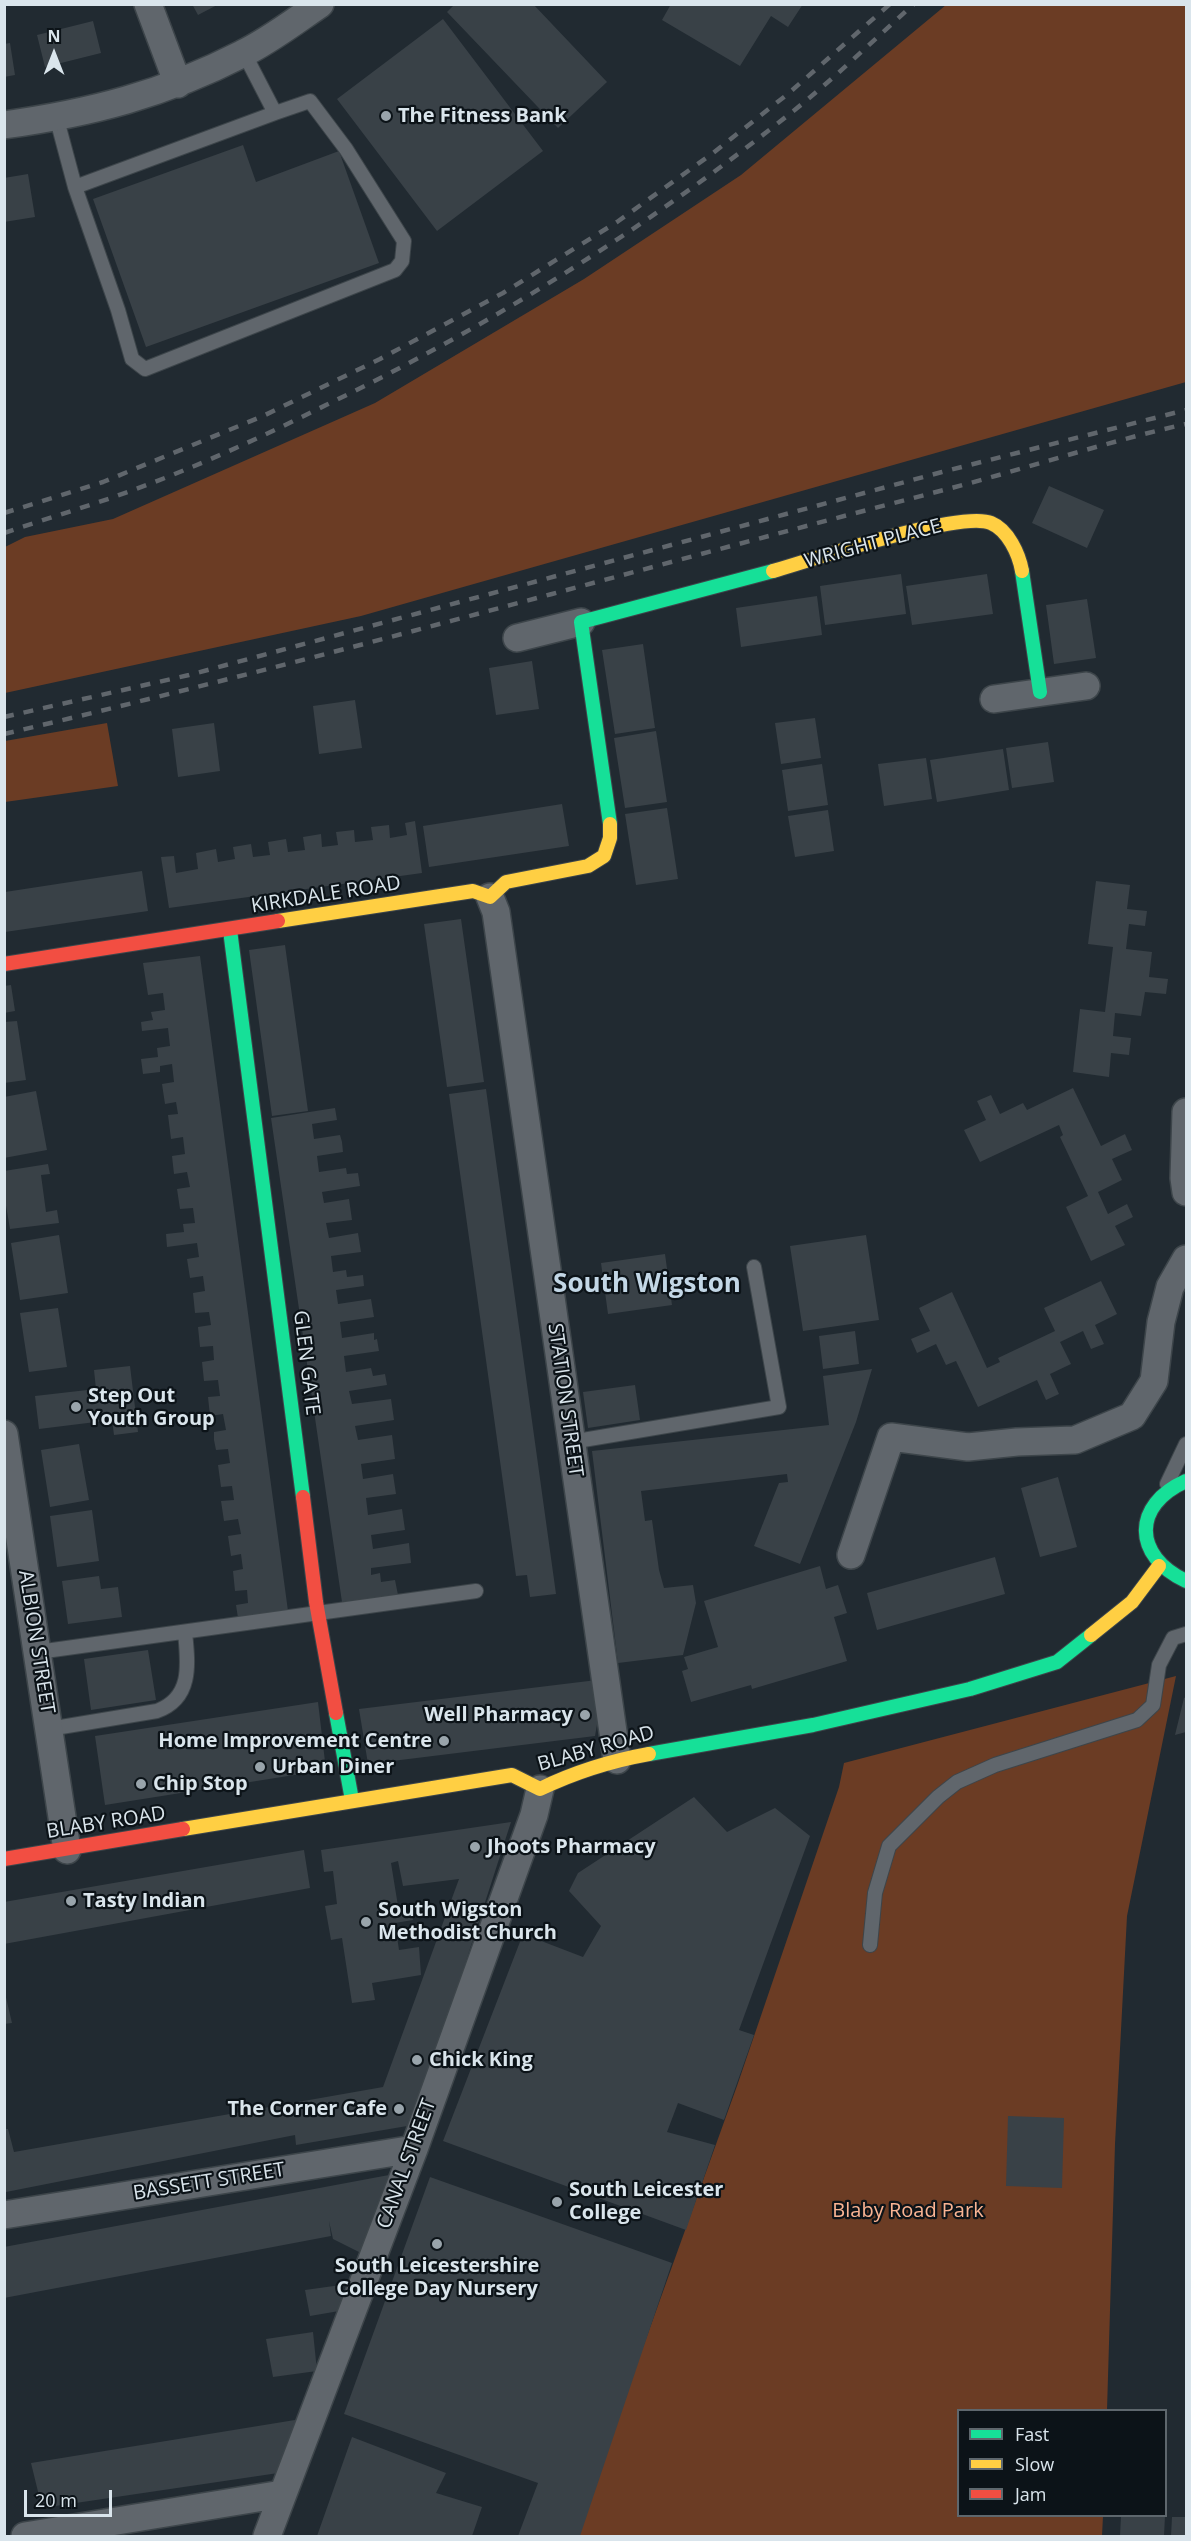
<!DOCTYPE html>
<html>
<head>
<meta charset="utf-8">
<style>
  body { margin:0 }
  #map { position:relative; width:1191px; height:2541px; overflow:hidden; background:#212a31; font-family:"Open Sans",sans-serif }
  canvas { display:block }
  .frame { position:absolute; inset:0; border:6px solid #dae5ec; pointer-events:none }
  .legend { position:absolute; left:957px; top:2409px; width:210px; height:108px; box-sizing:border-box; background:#0c1318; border:2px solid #5e676d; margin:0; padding:8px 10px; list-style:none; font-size:18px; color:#dae5ec }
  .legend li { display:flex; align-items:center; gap:12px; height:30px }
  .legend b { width:30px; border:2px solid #5e676d }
  .north { position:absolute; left:24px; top:24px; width:60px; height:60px; -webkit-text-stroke:4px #0c1318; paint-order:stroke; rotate:0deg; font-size:16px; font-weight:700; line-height:24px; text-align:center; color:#dae5ec }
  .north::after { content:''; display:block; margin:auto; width:21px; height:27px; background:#dae5ec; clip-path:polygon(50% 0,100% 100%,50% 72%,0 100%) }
  .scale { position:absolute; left:24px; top:2490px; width:88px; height:27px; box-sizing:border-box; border:3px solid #dae5ec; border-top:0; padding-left:8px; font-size:18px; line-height:21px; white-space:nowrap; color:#dae5ec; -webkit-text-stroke:4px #0c1318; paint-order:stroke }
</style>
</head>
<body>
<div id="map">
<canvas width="1191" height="2541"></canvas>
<div class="frame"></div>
<ul class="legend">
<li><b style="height:8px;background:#16e098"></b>Fast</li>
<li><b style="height:8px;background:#ffcf43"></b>Slow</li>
<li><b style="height:8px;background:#f24e42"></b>Jam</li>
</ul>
<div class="north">N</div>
<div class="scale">20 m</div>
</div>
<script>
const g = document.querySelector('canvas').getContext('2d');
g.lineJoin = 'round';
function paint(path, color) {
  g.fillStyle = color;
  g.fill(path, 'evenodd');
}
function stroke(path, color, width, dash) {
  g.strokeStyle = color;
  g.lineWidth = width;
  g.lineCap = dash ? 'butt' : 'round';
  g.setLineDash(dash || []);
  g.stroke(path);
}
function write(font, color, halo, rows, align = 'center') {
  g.font = font + ' "Open Sans",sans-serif';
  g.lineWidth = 4.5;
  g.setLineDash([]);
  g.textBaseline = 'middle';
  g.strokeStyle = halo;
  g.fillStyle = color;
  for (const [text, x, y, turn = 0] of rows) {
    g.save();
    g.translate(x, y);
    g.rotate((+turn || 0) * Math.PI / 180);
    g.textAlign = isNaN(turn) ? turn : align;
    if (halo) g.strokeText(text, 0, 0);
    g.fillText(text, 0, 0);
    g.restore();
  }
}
const green = new Path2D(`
  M946,5H1186V382L361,616L5,693V547L25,537L113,519L375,403L584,279L741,175Z
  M107,723L118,786L5,802V741Z
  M1176,1676L1127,1916L1115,2144L1107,2410H958V2516H1103L1102,2536H575L737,2086L839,1787L844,1763Z`);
const building = new Path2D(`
  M192,4H219L198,15Z
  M455,4H533L607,82L558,128L447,12Z
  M671,4H803L788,27L771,16L740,66L662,20Z
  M443,19L543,151L437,231L337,99Z
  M93,21L101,53L45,67L37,35Z
  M10,43L15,75L4,77V44Z
  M243,145L256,182L339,151L379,263L146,347L93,199Z
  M28,174L35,217L4,222V178Z
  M1049,486L1104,510L1087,548L1032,523Z
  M901,574L906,614L825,625L820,586Z
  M987,574L993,614L912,625L906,586Z
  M817,596L822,635L741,647L736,608Z
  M1087,599L1096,658L1054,664L1046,605Z
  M643,644L655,728L615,734L602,650Z
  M532,661L539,709L496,715L489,668Z
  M355,700L362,748L319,754L313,706Z
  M815,718L821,758L781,764L775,723Z
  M214,723L220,771L178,777L172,729Z
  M656,731L667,802L625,808L614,738Z
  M1048,742L1054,782L1012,788L1006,748Z
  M1003,749L1009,790L937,802L930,760Z
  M926,758L932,799L884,806L878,764Z
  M822,764L828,805L788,811L782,770Z
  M562,804L569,846L429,867L423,826Z
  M667,808L678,879L636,885L625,814Z
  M828,810L834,851L795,857L788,816Z
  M415,821L422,873L169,908L161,857L174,856L176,873L198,869L196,853L216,849L218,862L235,859L233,847L251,844L253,857L270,855L268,842L286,839L288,852L296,851L305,850L303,837L321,834L322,847L338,845L336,832L354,830L355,842L373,840L371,827L389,825L390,838L407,835L405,823Z
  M142,871L148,911L5,932V892Z
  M1096,881L1130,885L1127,909L1147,911L1145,926L1129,924L1126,949L1152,952L1149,977L1168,979L1166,994L1145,992L1141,1016L1115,1013L1113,1036L1131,1038L1129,1055L1111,1053L1109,1077L1073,1072L1080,1009L1105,1012L1113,947L1088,944Z
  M461,919L484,1082L447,1087L424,924Z
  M285,945L308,1111L272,1116L249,950Z
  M200,956L288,1611L238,1618L236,1605L248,1603L247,1590L235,1591L233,1571L243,1569L242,1562L241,1554L231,1556L228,1536L241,1534L238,1519L224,1521L221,1501L234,1500L232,1486L221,1487L218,1465L230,1463L228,1449L216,1450L214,1440V1432L226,1430L223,1414L210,1416L208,1397L220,1396L218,1380L204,1381L202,1362L214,1360L213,1346L200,1347L198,1327L211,1325L209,1312L195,1313L193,1293L205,1291L203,1276L190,1278L187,1259L199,1257L197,1243L167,1247L166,1234L184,1232L183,1224L195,1223L193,1208L180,1209L177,1189L190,1187L187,1172L174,1174L172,1156L185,1154L183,1137L171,1139L168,1115L178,1114L176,1102L165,1104L162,1084L174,1082L172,1064L160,1066V1072L143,1074L141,1059L158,1057L157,1048L170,1046L168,1028L142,1031L141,1022L153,1020L151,1012L165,1010L163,993L148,995L143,963Z
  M11,985L15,1011L4,1013V986Z
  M17,1021L26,1080L4,1083V1022Z
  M1073,1088L1101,1146L1125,1134L1132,1150L1112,1159L1122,1180L1098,1192L1108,1214L1127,1204L1133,1217L1115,1226L1125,1245L1091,1261L1066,1207L1088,1196L1060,1137L1063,1135L1059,1125L980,1162L964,1130L986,1120L977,1101L991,1095L1000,1114L1023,1103L1027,1110Z
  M486,1089L556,1594L530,1597L527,1575L516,1576L449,1094Z
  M36,1091L47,1150L4,1158V1097Z
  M335,1108L337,1120L312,1124L314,1139L340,1135L342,1142L343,1152L317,1156L319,1172L346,1168L347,1174L358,1173L360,1186L322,1192L324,1203L349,1199L352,1220L326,1223L329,1238L358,1233L361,1252L331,1256L333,1272L346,1270L347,1277L363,1275L364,1286L336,1290L338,1304L371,1299L374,1317L340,1322L342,1338L374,1333V1340L377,1339L379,1351L344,1356L346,1372L371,1368L373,1376L385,1374L387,1385L349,1391L352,1404L391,1399L394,1420L355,1426L358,1440L392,1435L395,1459L361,1464L363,1479L393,1474L396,1494L366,1498L368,1515L402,1509L405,1530L371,1535L373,1549L409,1543L411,1563L371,1568V1575L380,1573L381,1582L395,1580L398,1595L342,1602L271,1118Z
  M48,1164L50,1174L41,1175L46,1212L57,1210L59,1223L10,1229L4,1194V1171Z
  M59,1235L68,1293L20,1300L11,1243Z
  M866,1235L879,1320L803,1331L790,1246Z
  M665,1254L672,1305L608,1314L601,1263Z
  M1101,1281L1117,1314L1095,1325L1104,1344L1091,1349L1083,1331L1060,1342L1071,1364L1050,1374L1059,1394L1046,1400L1037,1380L978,1407L956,1361L946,1365L936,1344L917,1353L911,1339L930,1331L919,1308L952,1292L987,1368L1000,1362L998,1358L1055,1331L1044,1308Z
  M58,1308L67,1367L29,1372L20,1313Z
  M855,1331L859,1364L823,1369L819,1336Z
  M130,1366L138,1432L114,1435L112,1420L39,1429L35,1396L96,1389L94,1370Z
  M872,1369L856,1422L800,1564L754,1546L779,1483L788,1482L787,1474L641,1491L645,1521L652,1520L659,1570L664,1588L693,1585L696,1603L683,1655L618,1663L592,1451L829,1425L823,1376Z
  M635,1385L640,1420L588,1428L583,1392Z
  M79,1444L89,1500L50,1507L41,1450Z
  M1058,1477L1077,1547L1040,1557L1021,1488Z
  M92,1510L99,1561L57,1567L50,1516Z
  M995,1557L1005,1594L877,1630L867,1593Z
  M820,1566L826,1589L838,1585L847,1613L834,1617L847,1661L752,1689L751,1685L691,1702L682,1671L688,1669L684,1657L718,1647L704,1601Z
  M99,1576L101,1589L118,1587L122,1617L68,1624L62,1581Z
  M148,1650L156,1700L91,1710L84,1659Z
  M605,1679L595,1736L368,1764L359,1709Z
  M1186,1697V1732L1175,1735L1184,1698Z
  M318,1702L326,1770L105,1805L95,1736Z
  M694,1797L727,1832L775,1808L810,1836L739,2030L754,2035L724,2120L678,2103L667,2132L715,2145L686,2230L443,2141L523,1934L583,1957L601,1926L569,1891L578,1873Z
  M511,1822L413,2125L296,2145L295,2135L6,2192L4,2129H8L14,2152L383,2087L459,1879L403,1886L398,1861L391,1863L398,1906L411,1904L413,1920L395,1923L399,1950L419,1947L421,1975L372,1983L375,2000L352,2003L342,1938L331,1940L325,1906L337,1904L333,1871L324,1872L321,1850Z
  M304,1850L310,1888L4,1944V1902Z
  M4,1989L12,2023L4,2024Z
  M1008,2116L1064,2118L1062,2188L1006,2186Z
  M389,2175L361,2253L333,2239L329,2221L331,2236L4,2298V2247Z
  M430,2177L672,2263L580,2536H518L538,2483L344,2414Z
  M341,2285L345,2310L310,2316L305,2290Z
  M313,2332L317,2371L273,2377L266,2339Z
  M301,2419L285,2472L42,2508L31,2463Z
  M352,2437L446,2473L436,2493L482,2507L472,2536H317Z
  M1121,2516H1165L1164,2536H1120Z
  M1172,2517H1186V2536H1171Z`);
const lane = new Path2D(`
  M56,116L75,187L118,310L132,359L145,369L395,270L402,261L404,241L346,149L310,101L275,113L244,53
  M75,187L275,113
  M571,1442L779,1407L754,1267
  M1167,1484L1186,1444
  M38,1652L476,1591
  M49,1729L157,1711C193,1698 188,1663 185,1632
  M870,1945L875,1893L889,1846L938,1797L957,1782L995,1765L1137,1720L1153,1705L1159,1665L1173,1638L1186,1634`);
const street = new Path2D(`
  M148,4L178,84
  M4,125C91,113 164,94 242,54C269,41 295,21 320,4
  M517,638L581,622
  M994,699L1086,686
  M490,897L496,912L617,1760
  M1186,1112L1184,1178L1186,1192
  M4,1434L67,1850
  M851,1555L891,1437L968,1447L1017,1442L1075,1440L1132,1416L1154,1381L1161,1322L1170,1287L1186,1259
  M4,2215L414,2149
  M25,2536L282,2494
  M267,2536L414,2149L534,1815L540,1789`);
const fast = new Path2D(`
  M1022,571L1040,692
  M610,824L581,622L773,571
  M230,930L303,1497
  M1186,1481C1132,1505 1133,1556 1186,1581
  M336,1713L352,1800
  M649,1754L813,1725L970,1689L1057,1662L1091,1635`);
const slow = new Path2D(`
  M773,571C811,560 961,510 991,523C1008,530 1019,554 1022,571
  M278,921L473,891L490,897L506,882L588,866L604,856L610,838V824
  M1091,1635L1132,1602L1159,1566
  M183,1829L512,1775L540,1789C575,1772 610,1761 649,1754`);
const jam = new Path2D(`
  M4,964L278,921
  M303,1497L316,1602L336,1713
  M4,1859L183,1829`);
const rail = new Path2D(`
  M4,513L103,482L263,416L380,359L503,293L617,222L713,153L789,93L890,4
  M4,533C48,518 93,505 136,489C201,465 264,436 326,405C496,323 656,222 802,104C841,72 877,37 914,4
  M4,717L189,675L942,472L1186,410
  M4,734C320,660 630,571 944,490C1025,469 1105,442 1186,424`);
const markers = [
  [386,116,6,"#99a4ab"],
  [76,1407,6,"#99a4ab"],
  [585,1715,6,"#99a4ab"],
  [444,1741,6,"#99a4ab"],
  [260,1767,6,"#99a4ab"],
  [141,1784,6,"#99a4ab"],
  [475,1847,6,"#99a4ab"],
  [71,1901,6,"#99a4ab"],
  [366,1922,6,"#99a4ab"],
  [417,2060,6,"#99a4ab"],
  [399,2109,6,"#99a4ab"],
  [557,2202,6,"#99a4ab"],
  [437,2244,6,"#99a4ab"]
];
const poiNames = [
  ["The Fitness Bank",398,116],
  ["Step Out",88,1396],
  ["Youth Group",88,1419],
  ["Well Pharmacy",573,1715,"right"],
  ["Home Improvement Centre",432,1741,"right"],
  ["Urban Diner",272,1767],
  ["Chip Stop",153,1784],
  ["Jhoots Pharmacy",487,1847],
  ["Tasty Indian",83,1901],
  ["South Wigston",378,1910],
  ["Methodist Church",378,1933],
  ["Chick King",429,2060],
  ["The Corner Cafe",387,2109,"right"],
  ["South Leicester",569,2190],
  ["College",569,2213],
  ["South Leicestershire",437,2266,"center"],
  ["College Day Nursery",437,2289,"center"]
];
const streetNames = [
  ["WRIGHT PLACE",873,544,-15],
  ["KIRKDALE ROAD",326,895,-9],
  ["GLEN GATE",306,1363,83],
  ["STATION STREET",565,1400,82],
  ["ALBION STREET",36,1642,81],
  ["BLABY ROAD",596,1749,-16],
  ["BLABY ROAD",106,1823,-9],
  ["CANAL STREET",407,2164,-70],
  ["BASSETT STREET",209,2182,-9]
];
const parkNames = [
  ["Blaby Road Park",908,2211]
];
const districtNames = [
  ["South Wigston",647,1285]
];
paint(green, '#6b3c24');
paint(building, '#394147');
stroke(lane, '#3d454a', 16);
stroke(street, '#3d454a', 30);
stroke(fast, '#3d454a', 16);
stroke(slow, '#3d454a', 16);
stroke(jam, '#3d454a', 16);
stroke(lane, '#60666c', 14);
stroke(street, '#60666c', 27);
stroke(fast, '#16e098', 14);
stroke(slow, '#ffcf43', 14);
stroke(jam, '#f24e42', 14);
stroke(rail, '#60666c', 4.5, [10, 10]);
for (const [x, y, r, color] of markers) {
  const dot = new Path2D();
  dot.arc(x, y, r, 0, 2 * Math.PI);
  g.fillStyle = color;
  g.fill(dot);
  stroke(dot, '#0c1318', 2);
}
write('bold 20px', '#dae5ec', '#0c1318', poiNames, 'left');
write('20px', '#dae5ec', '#0c1318', streetNames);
write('20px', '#fab493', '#0c1318', parkNames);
write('bold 26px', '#c3d7e6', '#0c1318', districtNames);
</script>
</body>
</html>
